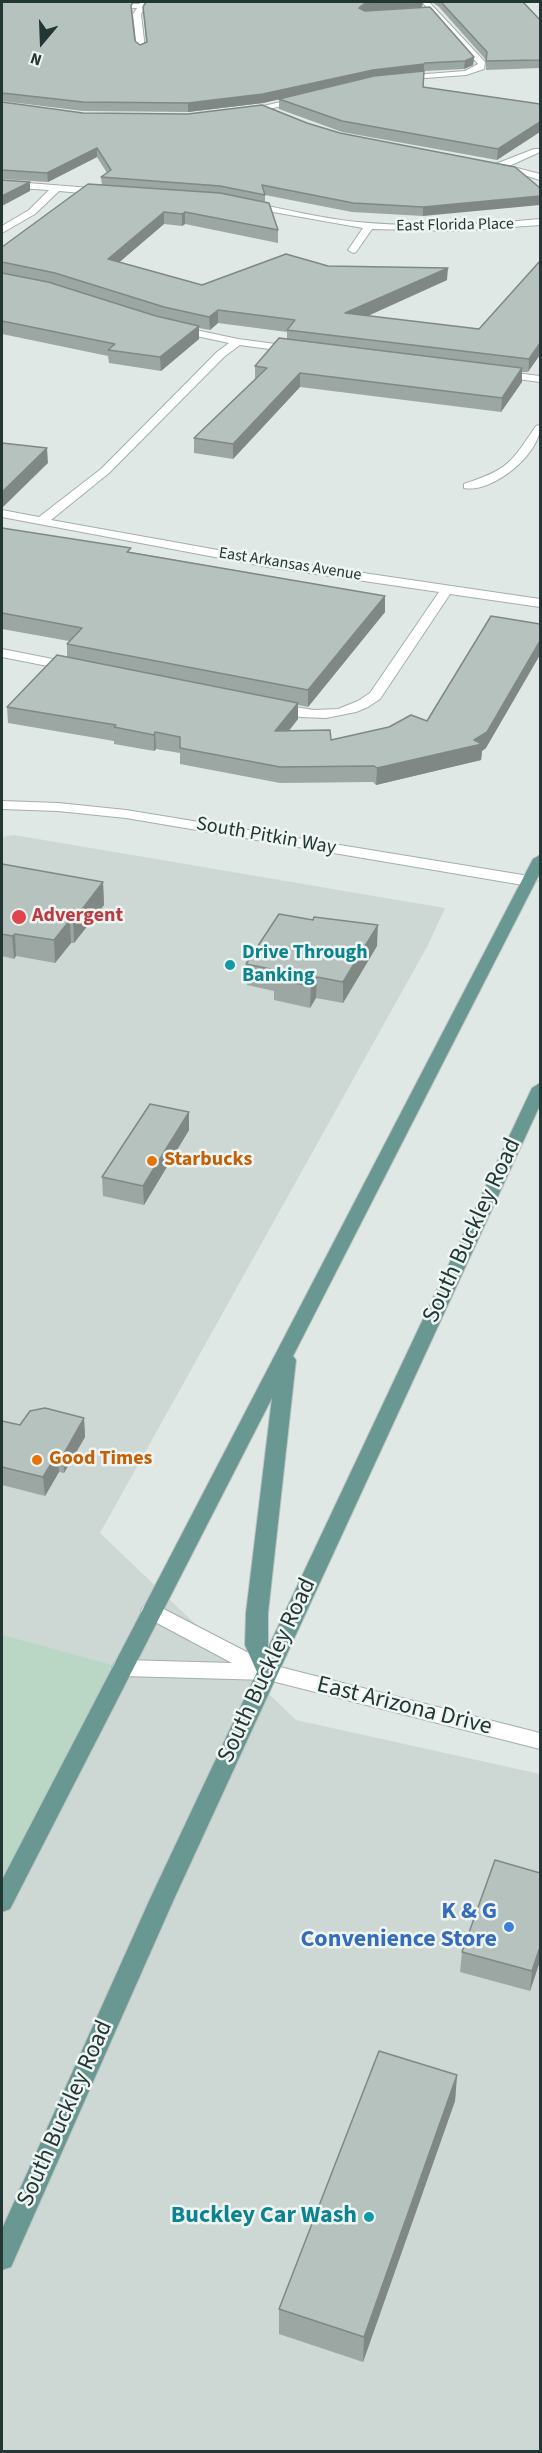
<!DOCTYPE html>
<html>
<head>
<meta charset="utf-8">
<style>
  body { margin:0 }
  #map { position:relative; width:542px; height:2453px; overflow:hidden; background:#dfe8e5; font-family:"Source Sans 3",sans-serif }
  canvas { display:block }
  .frame { position:absolute; inset:0; border:3px solid #223633; pointer-events:none }
  .north { position:absolute; left:12px; top:12px; width:60px; height:60px; -webkit-text-stroke:4px #eff5f3; paint-order:stroke; rotate:199deg; font-size:16px; font-weight:700; line-height:24px; text-align:center; color:#223633 }
  .north::after { content:''; display:block; margin:auto; width:21px; height:27px; background:#223633; clip-path:polygon(50% 0,100% 100%,50% 72%,0 100%) }
</style>
</head>
<body>
<div id="map">
<canvas width="542" height="2453"></canvas>
<div class="frame"></div>
<div class="north">N</div>
</div>
<script>
const g = document.querySelector('canvas').getContext('2d');
g.lineJoin = 'round';
function paint(path, color) {
  g.fillStyle = color;
  g.fill(path, 'evenodd');
}
function stroke(path, color, width, dash) {
  g.strokeStyle = color;
  g.lineWidth = width;
  g.lineCap = dash ? 'butt' : 'round';
  g.setLineDash(dash || []);
  g.stroke(path);
}
function write(font, color, halo, rows, align = 'center') {
  g.font = font + ' "Source Sans 3",sans-serif';
  g.lineWidth = 5;
  g.setLineDash([]);
  g.textBaseline = 'middle';
  g.strokeStyle = halo;
  g.fillStyle = color;
  for (const [text, x, y, turn = 0] of rows) {
    g.save();
    g.translate(x, y);
    g.rotate((+turn || 0) * Math.PI / 180);
    g.textAlign = isNaN(turn) ? turn : align;
    if (halo) g.strokeText(text, 0, 0);
    g.fillText(text, 0, 0);
    g.restore();
  }
}
const built = new Path2D(`
  M14,835L445,908L428,945L100,1533L296,1720L540,1774V2451H2V837Z`);
const green = new Path2D(`
  M2,1635L123,1668L2,1902Z`);
const street = new Path2D(`
  M141,2H148L141,14L145,49L141,51L137,49L133,14L137,8L108,7L104,5L108,3L139,4Z
  M422,2H429L485,62L484,69L466,75L398,80V76H401L465,71L478,64Z
  M303,97H306V101L245,114L241,111Z
  M534,149H540V152L509,166L540,174V180L493,165Z
  M2,181L104,189L109,192L104,195L59,191L35,214L2,233V226L29,210L49,190L2,187Z
  M248,202C284,209 320,218 357,222C418,228 479,225 540,219V225L455,231L372,229L356,252L353,253L348,250L363,228L245,207L243,205Z
  M177,326L238,339L298,347L303,350L298,353L240,345L225,356L109,473L51,520L268,559L540,599V607L450,594L380,699L368,707L356,712L326,718L301,717L269,711L267,708L274,704L314,710L338,709L358,701L370,693L439,592L268,567L2,517V510L39,517L101,469L217,352L229,343L173,331V327Z
  M498,371L540,376V382L494,376L493,374Z
  M540,425C542,453 492,494 464,488V484C509,469 510,464 536,426Z
  M2,649L73,663L80,667L73,671L2,657Z
  M2,801L58,803L126,810L529,876L537,881L529,886L126,818L58,811L2,809Z
  M152,1603L272,1665L540,1733V1749L268,1680L123,1676L115,1674L112,1668L115,1662L123,1660L232,1663L144,1616L141,1611L144,1606Z`);
const primary = new Path2D(`
  M540,855V873L293,1356L296,1360L268,1613V1648L532,1088L540,1083V1105L174,1899L11,2267L2,2270V2229L150,1899L257,1672L245,1645L246,1613L272,1398L10,1909L2,1912V1880L533,859Z`);
const wall = new Path2D(`
  M2,2L133,10L131,13L135,41L140,45L146,42L143,7H422L365,11L474,57L473,65L464,69L424,71L423,87L540,104L497,160L342,132L279,109V99L263,103L188,112L83,111L2,101Z
  M432,2H523L540,20V68L486,70V60L439,7Z
  M2,102L83,113L307,123L340,133L515,167L423,216L352,212L265,195V202L278,230V243L185,224L182,226L164,224L119,262L202,285L328,266L447,280L368,316L479,329L540,261L528,372H522V382L501,412L300,387L233,459L194,453V438L255,379V366L287,339V332L218,323L210,330L199,328V339L161,371L109,363L108,356L2,334V247L102,185L101,177L107,173L97,157L48,182L2,179Z
  M2,528L131,552L385,596V612L308,707L298,705V719L289,731L331,740L486,748L482,751L481,760L376,785L373,782L280,783L180,764V753L156,749L154,751L114,744V741L8,723L7,707L67,657V644L69,641L2,629Z
  M2,864L103,882L104,905L74,943H71L55,963L16,956L14,959L2,956Z
  M377,946L343,1003L316,998L310,1008L274,1000V991L247,985L246,964Z
  M189,1112V1130L144,1205L103,1196L102,1177Z
  M84,1418L85,1437L64,1473L59,1472L45,1496L2,1485V1421L20,1425Z
  M462,1952L540,1961L530,1991L460,1972Z
  M457,2075L455,2101L363,2362L279,2334V2309Z`);
const shadedWall = new Path2D(`
  M388,2H423L422,7L365,11L359,8L365,3Z
  M474,57L473,65L464,69L465,61Z
  M424,64L423,97L372,78L263,103L188,112V103L373,70Z
  M540,122V132L497,160L498,149Z
  M97,148V157L48,182L47,173Z
  M30,182V191L2,206V196Z
  M540,196V205L423,216V207Z
  M164,212V224L108,272V259Z
  M185,212V224L182,226V214Z
  M448,268L447,280L345,326V313Z
  M218,310V323L210,330L209,317Z
  M199,326V339L161,371L160,357Z
  M540,343V355L528,372L529,359Z
  M522,368V382L501,412L502,398Z
  M300,373V387L233,459V444Z
  M47,448L48,463L2,508V492Z
  M385,596V612L308,707V690Z
  M540,641V655L486,748L482,751L481,760L376,785L377,768L474,740Z
  M298,703V719L275,747V731Z
  M155,732L156,749L154,751V735Z
  M103,882L104,905L74,943L73,921Z
  M70,920L71,943L55,963L54,940Z
  M378,925L377,946L343,1003V982Z
  M15,934L16,956L14,959L12,936Z
  M317,977L316,998L310,1008L311,986Z
  M189,1112V1130L144,1205L143,1186Z
  M84,1418L85,1437L64,1473L63,1455Z
  M57,1454L59,1472L45,1496L43,1477Z
  M540,1947V1961L530,1991L532,1971Z
  M457,2075L455,2101L363,2362L364,2337Z`);
const building = new Path2D(`
  M2,2H133L131,6L135,41L140,45L147,42L143,7L146,2H388L365,3L359,8L365,11L430,7L474,57L465,61L425,63L424,64L373,70L263,94L188,103L83,102L2,93Z
  M441,2H523L540,20V60L486,61L487,52Z
  M424,71L423,87L540,104V122L498,149L342,121L279,99L374,76Z
  M2,102L83,113L188,114L262,105L307,123L340,133L515,167L540,188V196L423,207L353,203L262,185L265,195L220,186L101,177L111,170L97,148L47,173L2,170Z
  M2,180L30,182L2,196Z
  M88,184L220,193L269,203L278,230L185,212L182,214L164,212L108,259L202,285L286,254L328,266L448,268L345,313L479,329L540,261V343L529,359L287,330L295,320L218,310L209,317L164,307L55,273L2,262V247Z
  M2,273L48,282L156,316L199,326L160,357L108,350L115,344L2,321Z
  M279,338L522,368L502,398L300,373L233,444L194,438L267,368L255,366Z
  M2,443L47,448L2,492Z
  M2,528L131,548L127,552L385,596L308,690L67,644L82,628L2,613Z
  M491,616L540,624V641L487,732L474,740L482,744L377,768L374,766L280,767L180,748V737L155,732L154,735L114,727L116,725L7,707L57,655L298,703L275,731L330,730L331,740L389,727L411,715L427,721Z
  M2,864L103,882L73,921L70,920L54,940L15,934L12,936L2,934Z
  M279,914L313,920L314,917L378,925L343,982L317,977L311,986L274,979L280,971L246,964Z
  M150,1104L189,1112L143,1186L102,1177Z
  M45,1408L84,1418L63,1455L57,1454L43,1477L2,1467V1421L20,1425L30,1411Z
  M495,1860L540,1873V1947L532,1971L462,1952Z
  M379,2051L457,2075L364,2337L279,2309Z`);
const markers = [
  [19,917,8,"#e0444e"],
  [230,965,6,"#0f9aa8"],
  [152,1161,6,"#e8710a"],
  [37,1460,6,"#e8710a"],
  [509,1927,6,"#3f7fe0"],
  [369,2217,6,"#0f9aa8"]
];
const farStreetnames = [
  ["East Florida Place",455,226,-1],
  ["East Arkansas Avenue",290,565,9]
];
const streetNames = [
  ["South Pitkin Way",266,837,10]
];
const healthNames = [
  ["Advergent",32,917]
];
const cultureNames = [
  ["Drive Through",242,954],
  ["Banking",242,977]
];
const foodNames = [
  ["Starbucks",164,1161],
  ["Good Times",49,1460]
];
const nearStreetnames = [
  ["South Buckley Road",473,1231,-65],
  ["South Buckley Road",268,1671,-65],
  ["East Arizona Drive",404,1707,14],
  ["South Buckley Road",66,2114,-66]
];
const nearShopnames = [
  ["K & G",497,1913],
  ["Convenience Store",497,1941]
];
const nearCulturenames = [
  ["Buckley Car Wash",357,2217]
];
paint(built, '#cdd7d4');
paint(green, '#bad7c6');
stroke(street, '#a3afac', 2);
stroke(primary, '#bdc3c2', 2);
paint(street, '#fff');
paint(primary, '#699892');
paint(wall, '#9ca7a3');
paint(shadedWall, '#7f8885');
paint(building, '#b5c2be');
stroke(building, '#7f8885', 1.5);
for (const [x, y, r, color] of markers) {
  const dot = new Path2D();
  dot.arc(x, y, r, 0, 2 * Math.PI);
  g.fillStyle = color;
  g.fill(dot);
  stroke(dot, '#eff5f3', 2);
}
write('16px', '#223633', '#eff5f3', farStreetnames);
write('20px', '#223633', '#eff5f3', streetNames);
write('bold 20px', '#be3a42', '#eff5f3', healthNames, 'left');
write('bold 20px', '#0d838f', '#eff5f3', cultureNames, 'left');
write('bold 20px', '#c56008', '#eff5f3', foodNames, 'left');
write('24px', '#223633', '#eff5f3', nearStreetnames);
write('bold 24px', '#366cbe', '#eff5f3', nearShopnames, 'right');
write('bold 24px', '#0d838f', '#eff5f3', nearCulturenames, 'right');
</script>
</body>
</html>
